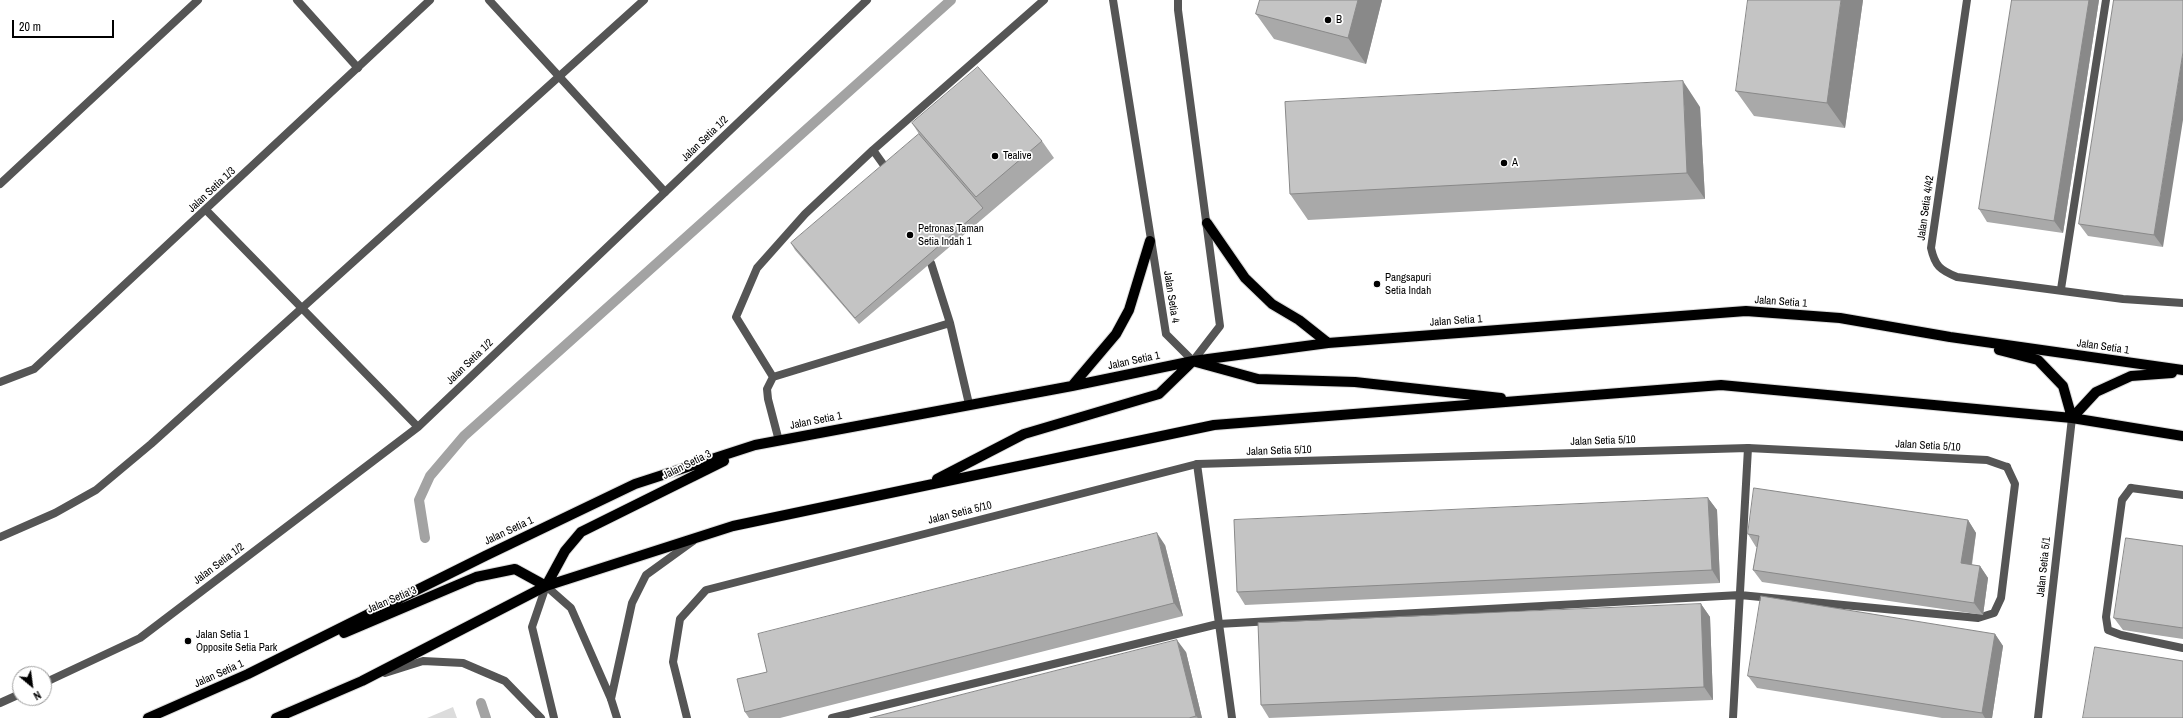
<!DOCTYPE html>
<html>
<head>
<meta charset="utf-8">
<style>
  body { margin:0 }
  #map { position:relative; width:2183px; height:718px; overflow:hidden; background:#fff; font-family:"Archivo Narrow",sans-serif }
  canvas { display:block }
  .north { position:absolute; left:12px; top:666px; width:40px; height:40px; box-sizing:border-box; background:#fff; border:1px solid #999; border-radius:50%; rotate:151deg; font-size:11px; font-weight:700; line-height:16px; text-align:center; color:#000 }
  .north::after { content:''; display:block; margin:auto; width:14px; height:18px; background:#000; clip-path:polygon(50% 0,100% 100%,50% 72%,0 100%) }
  .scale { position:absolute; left:12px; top:20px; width:102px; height:18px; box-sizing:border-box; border:2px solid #000; border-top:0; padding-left:5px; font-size:12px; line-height:14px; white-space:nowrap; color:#000; -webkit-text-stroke:3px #fff; paint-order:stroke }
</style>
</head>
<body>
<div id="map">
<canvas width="2183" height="718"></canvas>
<div class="north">N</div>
<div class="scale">20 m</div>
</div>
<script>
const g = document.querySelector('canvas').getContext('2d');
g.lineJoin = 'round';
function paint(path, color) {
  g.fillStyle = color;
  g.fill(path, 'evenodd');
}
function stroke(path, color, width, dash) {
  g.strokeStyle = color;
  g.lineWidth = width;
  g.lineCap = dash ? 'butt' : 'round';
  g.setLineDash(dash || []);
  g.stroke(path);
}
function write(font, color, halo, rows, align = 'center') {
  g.font = font + ' "Archivo Narrow",sans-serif';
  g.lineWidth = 3.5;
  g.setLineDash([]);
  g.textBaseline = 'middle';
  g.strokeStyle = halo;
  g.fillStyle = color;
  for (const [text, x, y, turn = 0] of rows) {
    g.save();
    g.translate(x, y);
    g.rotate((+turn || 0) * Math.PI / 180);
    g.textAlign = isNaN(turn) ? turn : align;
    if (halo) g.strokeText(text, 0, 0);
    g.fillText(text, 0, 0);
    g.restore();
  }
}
const green = new Path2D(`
  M453,707L457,718H427Z`);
const stream = new Path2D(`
  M425,538L419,500L430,476L464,436L951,0
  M481,703L486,718`);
const service = new Path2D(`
  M297,0L358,68
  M489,0L665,192
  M873,150L888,171
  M0,184L198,0
  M931,263L950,323
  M2061,289L2106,0
  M773,377L736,317L757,268L805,214L873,150L1044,0
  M779,441L768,399L767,389L773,377L950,323L969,404
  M1197,464L1232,718
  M2131,488L2122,500L2106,617L2108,630L2121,635L2183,648
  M0,537L55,513L96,490L151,444L644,0
  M832,718L1218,624L1740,595L1978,618L1994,613L2001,598L2015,484L2007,467
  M1733,718L1748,448`);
const minor = new Path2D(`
  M1967,0L1931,248C1935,266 1940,270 1957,277L2123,299L2183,303
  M206,210L418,427
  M0,382L34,369L430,0
  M2131,488L2183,495
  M44,683L140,638L418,427L867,0
  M0,703L20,694
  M687,718L673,662L680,619L706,590L1197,464L1748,448L1987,460L2007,467
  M2038,718L2072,418`);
const tertiary = new Path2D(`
  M1113,0L1166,334L1193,361L1220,326L1178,10V0
  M385,673L423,661L463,663L505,681L541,718
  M611,699L632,603L646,575L693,541
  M554,718L532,627L546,586L571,608L611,699L617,718`);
const primary = new Path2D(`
  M1207,223L1245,278L1272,304L1299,320L1328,343
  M1999,350L2038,360L2063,386L2072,418
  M1196,362L1258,379L1355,382L1501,398
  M1072,386L1116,334L1129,310L1150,241
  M2072,418L2096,392L2131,376L2172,373
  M937,479L1024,434L1159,394L1193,361
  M546,586L565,551L581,532L724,461
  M344,633L476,577L515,569L546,586
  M148,718L248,674L485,556L635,484L755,445L1072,386L1193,361L1328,343L1746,311L1840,318L1950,337L2183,370
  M276,718L362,681L546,586L733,526L1214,425L1721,385L2072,418L2183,436`);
const wall = new Path2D(`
  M1260,0H1382L1366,64L1274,39L1256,14Z
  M1863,0L1845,128L1754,116L1736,91Z
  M2012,0H2099L2063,233L1987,222L1979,209Z
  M2114,0L2163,247L2088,236L2079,224Z
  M1700,107L1705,199L1308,220L1290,194Z
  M912,123L1042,141L1054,158L859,324L795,250L791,243L919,134Z
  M1708,498L1717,510L1720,583L1245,605L1237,592Z
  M1968,520L1976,533L1972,565L1980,566L1988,578L1983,615L1762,582L1753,570L1757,547H1756L1748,534Z
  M1165,545L1183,616L780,718H749L745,712L767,672Z
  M2183,546V639L2123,630L2114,618Z
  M1701,604L1710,617L1713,700L1269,718L1261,705Z
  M1995,634L2003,646L1992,718H1942L1757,688L1748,676Z
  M1186,652L1202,718H870Z`);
const shadedWall = new Path2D(`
  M1358,0H1382L1366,64L1348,38Z
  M1841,0H1863L1845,128L1827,103Z
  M2089,0H2099L2063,233L2054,221Z
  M2183,52V120L2163,247L2154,235Z
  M1683,81L1700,107L1705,199L1687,173Z
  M1708,498L1717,510L1720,583L1712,570Z
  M1968,520L1976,533L1970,575L1961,563Z
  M1157,533L1165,545L1183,616L1174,603Z
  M1980,566L1988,578L1983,615L1974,603Z
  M1701,604L1710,617L1713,700L1704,687Z
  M1995,634L2003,646L1992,718H1985L1982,713Z
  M1177,640L1186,652L1202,718H1198L1196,716Z`);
const building = new Path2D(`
  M1260,0H1358L1348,38L1256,14Z
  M1748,0H1841L1827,103L1736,91Z
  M2012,0H2089L2054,221L1979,209Z
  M2114,0H2183V52L2154,235L2079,224Z
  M978,67L1042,141L976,197L912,123Z
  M1683,81L1687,173L1290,194L1285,102Z
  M919,134L983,208L855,318L791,243Z
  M1754,488L1968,520L1961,563L1980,566L1974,603L1753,570L1759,536L1748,534Z
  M1708,498L1712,570L1237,592L1234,520Z
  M1157,533L1174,603L745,712L737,679L767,672L758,634Z
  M2126,538L2183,546V628L2114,618Z
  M1761,596L1995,634L1982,713L1748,676Z
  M1701,604L1704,687L1261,705L1258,623Z
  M1177,640L1196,716L1189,718H870Z
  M2095,647L2183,661V718H2083Z`);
const markers = [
  [1328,20,4,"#000"],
  [995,156,4,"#000"],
  [1504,163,4,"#000"],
  [910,235,4,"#000"],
  [1377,284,4,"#000"],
  [188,641,4,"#000"]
];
const poiNames = [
  ["B",1336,20],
  ["Tealive",1003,156],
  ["A",1512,163],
  ["Petronas Taman",918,229],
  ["Setia Indah 1",918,242],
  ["Pangsapuri",1385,278],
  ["Setia Indah",1385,291],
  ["Jalan Setia 1",196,635],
  ["Opposite Setia Park",196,648]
];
const streetNames = [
  ["Jalan Setia 1/2",705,139,-44],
  ["Jalan Setia 1/3",212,190,-43],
  ["Jalan Setia 4/42",1926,208,-82],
  ["Jalan Setia 4",1171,297,81],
  ["Jalan Setia 1",1781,302,4],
  ["Jalan Setia 1",1456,321,-4],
  ["Jalan Setia 1",2103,347,8],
  ["Jalan Setia 1",1134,361,-12],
  ["Jalan Setia 1/2",470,362,-44],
  ["Jalan Setia 1",816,421,-11],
  ["Jalan Setia 5/10",1603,441,-2],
  ["Jalan Setia 5/10",1928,446,3],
  ["Jalan Setia 5/10",1279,451,-2],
  ["Jalan Setia 3",687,465,-26],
  ["Jalan Setia 5/10",960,513,-14],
  ["Jalan Setia 1",509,531,-25],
  ["Jalan Setia 1/2",219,564,-37],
  ["Jalan Setia 5/1",2044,567,-84],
  ["Jalan Setia 3",392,600,-23],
  ["Jalan Setia 1",219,674,-24]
];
paint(green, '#dcdcdc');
stroke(stream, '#a3a3a3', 10);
stroke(primary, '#dbdbdb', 12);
stroke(service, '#555', 8);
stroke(minor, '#555', 8);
stroke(tertiary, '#555', 8);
stroke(primary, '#000', 10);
paint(wall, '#a9a9a9');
paint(shadedWall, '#898989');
paint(building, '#c4c4c4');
stroke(building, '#898989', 1);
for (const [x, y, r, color] of markers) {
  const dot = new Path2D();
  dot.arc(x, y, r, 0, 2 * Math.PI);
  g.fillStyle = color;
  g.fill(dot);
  stroke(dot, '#fff', 1.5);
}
write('11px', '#000', '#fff', poiNames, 'left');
write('11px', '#000', '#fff', streetNames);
</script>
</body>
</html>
